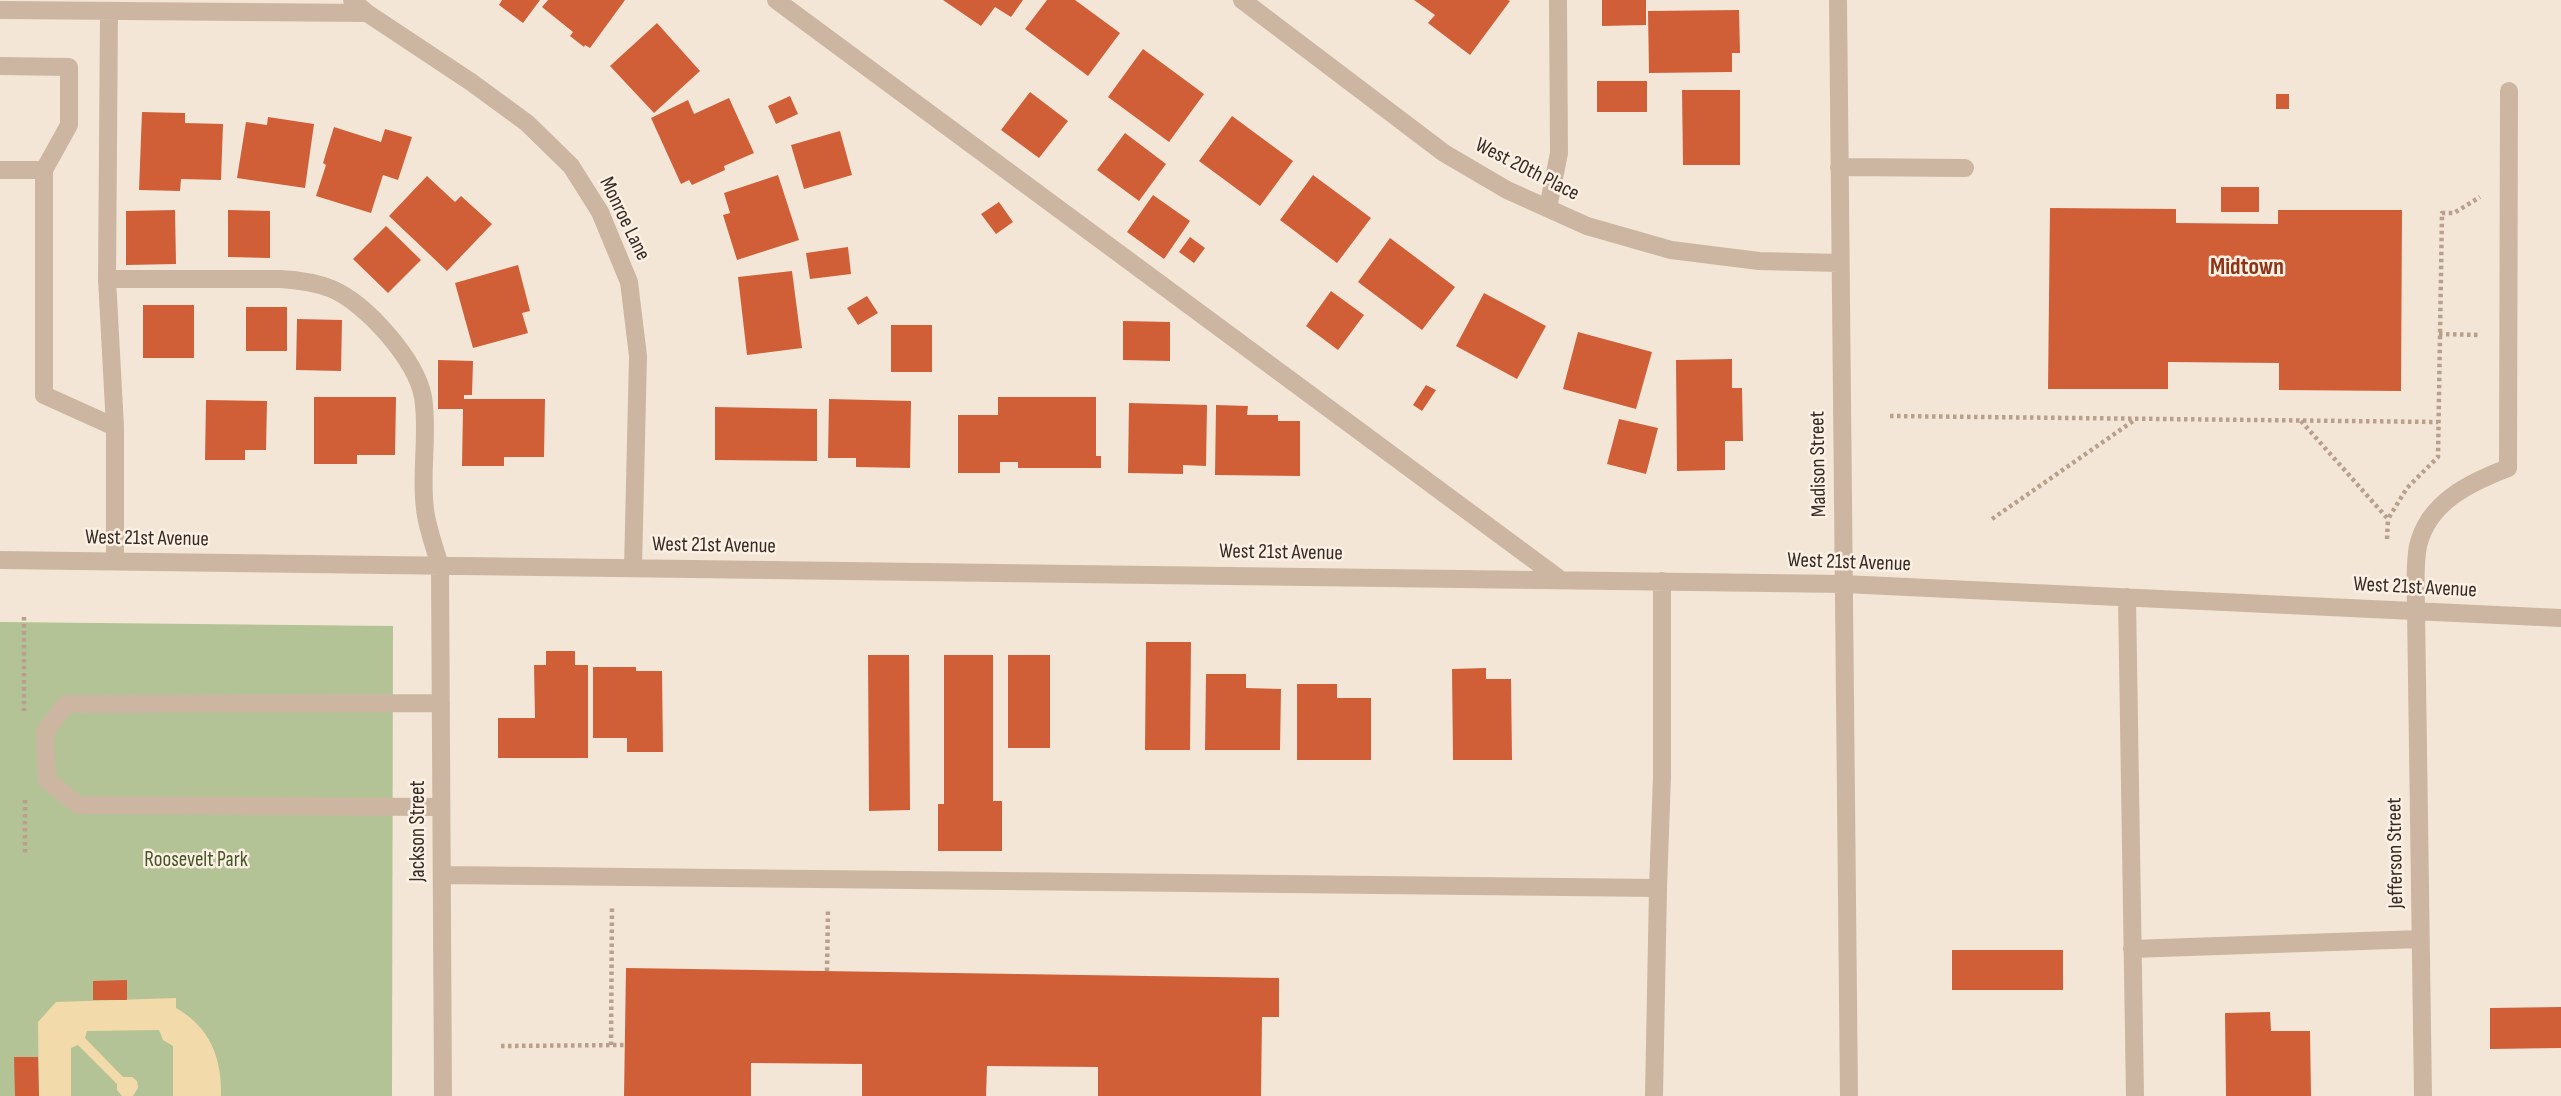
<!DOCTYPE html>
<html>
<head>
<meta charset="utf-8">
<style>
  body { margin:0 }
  canvas { display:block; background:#f3e6d7 }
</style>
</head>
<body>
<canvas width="2561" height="1096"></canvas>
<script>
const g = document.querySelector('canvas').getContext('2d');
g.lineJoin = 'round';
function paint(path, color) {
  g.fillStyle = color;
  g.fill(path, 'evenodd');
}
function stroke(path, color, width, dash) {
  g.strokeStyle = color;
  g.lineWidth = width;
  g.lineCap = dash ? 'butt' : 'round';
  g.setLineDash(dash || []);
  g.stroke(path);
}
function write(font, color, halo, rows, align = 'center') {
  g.font = font + ' "Sofia Sans Condensed",sans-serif';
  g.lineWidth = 5;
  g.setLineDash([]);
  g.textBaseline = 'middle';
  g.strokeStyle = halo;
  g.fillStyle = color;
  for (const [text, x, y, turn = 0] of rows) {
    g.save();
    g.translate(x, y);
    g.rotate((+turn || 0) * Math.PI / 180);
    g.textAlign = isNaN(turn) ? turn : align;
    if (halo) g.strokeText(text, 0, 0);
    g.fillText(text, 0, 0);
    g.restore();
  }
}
const green = new Path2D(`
  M0,622L393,626L392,1096H0Z`);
const sand = new Path2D(`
  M176,998V1008C210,1027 222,1058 221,1096H173V1046L163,1040L159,1030L87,1031L85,1038L123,1077H132L137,1081L138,1088L133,1096H122L117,1090V1084L78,1045L71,1048V1096H39L38,1022L56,1002Z`);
const building = new Path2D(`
  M502,0H540L523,23L499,5Z
  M548,0H625L590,48L585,45L584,47L570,36L573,32L542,7Z
  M943,0H1023L1011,17L995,7L981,26Z
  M1047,0H1075L1120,33L1088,76L1025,29Z
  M1414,0H1508L1510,1L1470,55L1428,23L1435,15Z
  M1602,0H1646V25L1602,26Z
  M1739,10L1740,53H1732V72L1649,73L1648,11Z
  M657,23L700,71L654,113L610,66Z
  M1143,49L1204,94L1169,142L1108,97Z
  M1597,81H1647V112H1597Z
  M1682,90H1740V165H1683Z
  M1030,92L1068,121L1039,158L1001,130Z
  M2276,94H2289V109H2276Z
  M790,96L798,114L776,124L768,106Z
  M729,98L754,153L724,166L725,170L692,185L689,180L681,184L651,118L688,100L694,114Z
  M142,112L185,113V123L223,124L221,180L181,179L180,191L139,190Z
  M1232,116L1293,161L1260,206L1199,161Z
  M268,117L314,124L305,188L237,178L246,122L267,125Z
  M334,127L381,142L385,129L412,137L398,180L383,175L371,213L316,196L326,165L323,163Z
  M840,131L852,175L804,189L791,145Z
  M1125,133L1166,164L1139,201L1097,170Z
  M778,175L799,240L737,260L723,215L730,213L724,193Z
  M1313,175L1371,218L1337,263L1280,220Z
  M427,176L455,202L461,196L492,224L447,271L389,216Z
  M2221,187H2259V212H2221Z
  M1153,195L1190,221L1164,259L1127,232Z
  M999,202L1013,222L996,234L981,214Z
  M2050,208L2176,209V223L2278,224V210H2402L2401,391L2279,390V363L2168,362V389H2048Z
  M175,210L176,264L126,265V211Z
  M228,210L270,211V258L228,257Z
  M386,226L421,260L388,293L353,259Z
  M1190,237L1205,248L1194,263L1179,252Z
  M1390,238L1455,287L1422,330L1358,282Z
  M848,247L851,274L810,279L806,253Z
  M518,265L530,311L522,313L528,333L473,348L455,283Z
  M792,271L802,348L747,355L738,277Z
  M1331,291L1364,315L1338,350L1306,326Z
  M1484,293L1546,326L1517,379L1456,346Z
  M867,296L878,313L858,325L847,308Z
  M143,305H194V358H143Z
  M246,307H287V351H246Z
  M297,319L342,320L341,371L296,370Z
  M1123,321L1170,322V361L1123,360Z
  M891,325H932V372H891Z
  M1578,332L1652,352L1636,409L1563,389Z
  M1732,359V388H1742L1743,441H1725V470L1677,471L1676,360Z
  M438,360L473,361L472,395H464V399H545L544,457H504V466H462L463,409H438Z
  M1426,385L1436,390L1422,411L1413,405Z
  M314,397H396L395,455H357V464H314Z
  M998,397H1096V456H1101V468H1018V462H1000V473H958V415H998Z
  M829,399L911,401L910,468L856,467V458H828Z
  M206,400L267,401L266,450H245V460H205Z
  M1129,403L1207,405L1206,466L1183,465V474L1128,473Z
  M1216,405L1248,406L1247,415H1278V421H1300V476L1215,475Z
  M715,407L817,409V461L715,460Z
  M1619,419L1658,428L1646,474L1607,464Z
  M1146,642H1191L1190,750H1145Z
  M546,651H575V665H588V758H498V718H535L534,665H546Z
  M868,655H909L910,810L869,811Z
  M944,655H993V801H1002V851H938V804H944Z
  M1008,655H1050V748H1008Z
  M593,667H636V671H662L663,752H627V738H593Z
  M1486,668V679H1511L1512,760H1453L1452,669Z
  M1206,674H1246V688L1281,689L1280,750H1205Z
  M1297,684H1337V698H1371V760H1297Z
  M1952,950H2063V990H1952Z
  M626,968L1279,978V1017H1262L1261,1096H1098V1067L987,1066L986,1096H862V1064L751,1063V1096H624Z
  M127,980V1000H93V981Z
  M2561,1007V1048L2490,1049V1008Z
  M2270,1012L2271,1031H2310L2311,1096H2226L2225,1013Z
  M14,1057H38L39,1096H15Z`);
const path = new Path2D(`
  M2439,334L2480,335
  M1890,416L2438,422
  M2301,421L2388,519L2407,488L2438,457L2442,213H2454L2480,197
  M1992,519L2136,419
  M2387,539L2388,519
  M24,617V711
  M25,800V856
  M827,971L828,909
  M611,1045L612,906
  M501,1046L625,1045`);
const minor = new Path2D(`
  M352,0L367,13L471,82L527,123L571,166L600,212L629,282L638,356L633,568
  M776,0L1561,580
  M1242,0L1444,153L1507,190L1587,226L1671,250L1759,261L1840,263
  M1838,0L1849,1096
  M0,10L367,13
  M109,11L107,279L115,427
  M0,66L69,67V125L44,170H0
  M1839,167L1965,168
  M44,170V395L115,427V561
  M1548,208L1559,153L1558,0
  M107,279H280C298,280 315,282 332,289C367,304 416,360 423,397C429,434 420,473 425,509C427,528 435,548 440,566L443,1096
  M0,560L1844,584L2561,618
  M2127,597L2135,1096
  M441,807L78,805L47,780L45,732L66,704L441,703
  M442,875L1658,888L1662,776V581
  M2132,949L2420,939
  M1654,1096L1658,888
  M2423,1096L2416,610C2416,590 2414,566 2418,546C2428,502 2471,482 2508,468L2509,91`);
const streetNames = [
  ["West 20th Place",1527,170,27],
  ["Monroe Lane",624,219,64],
  ["Madison Street",1819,464,-91],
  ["West 21st Avenue",147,539,1],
  ["West 21st Avenue",714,546,1],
  ["West 21st Avenue",1281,553,1],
  ["West 21st Avenue",1849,563,2],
  ["West 21st Avenue",2415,588,3],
  ["Jackson Street",419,831,-90],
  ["Jefferson Street",2396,853,-91]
];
const parkNames = [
  ["Roosevelt Park",196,861]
];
const quarterNames = [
  ["Midtown",2247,268]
];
paint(green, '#b3c396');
paint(sand, '#f2daaa');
paint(building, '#d05f38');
stroke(path, '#b8a08c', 4.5, [3.5, 3.5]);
stroke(minor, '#ccb6a2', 18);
write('21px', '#362b25', '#fbf0e3', streetNames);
write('21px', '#445627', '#fbf0e3', parkNames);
write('bold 24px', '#8b3518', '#fbf0e3', quarterNames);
</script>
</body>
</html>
